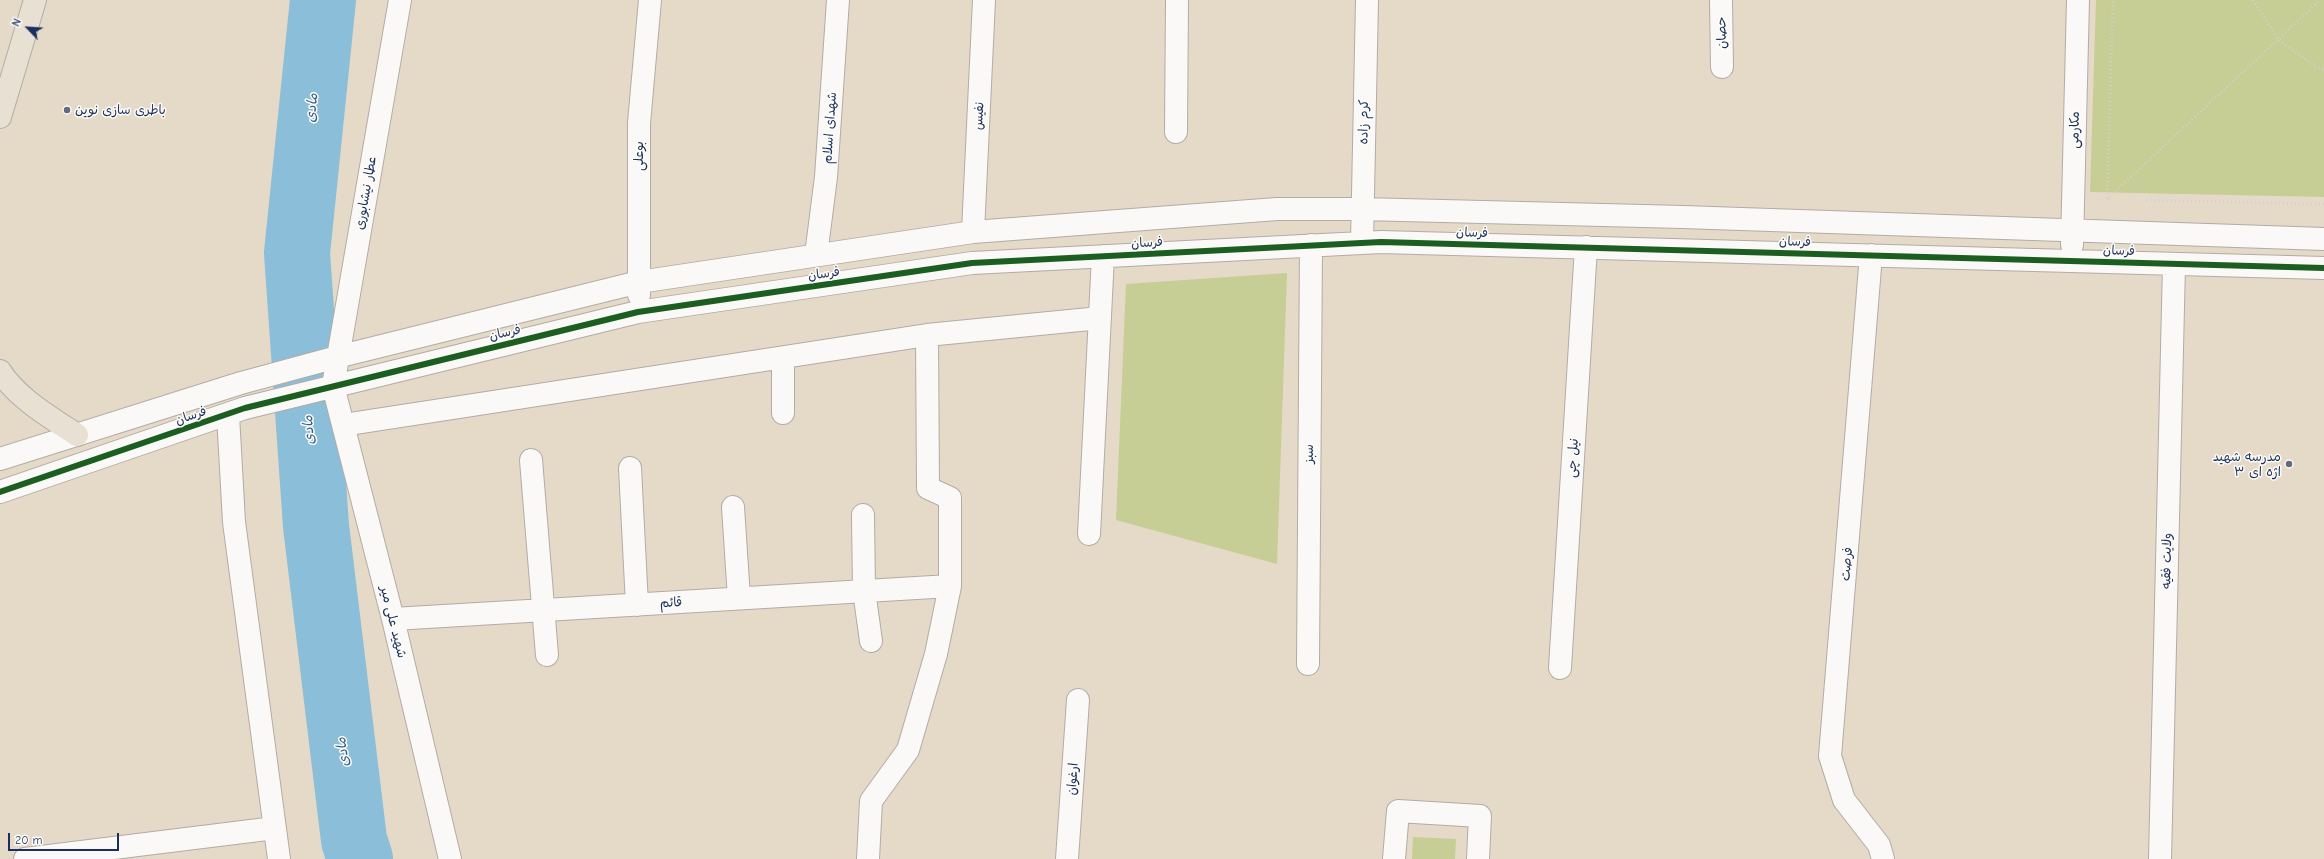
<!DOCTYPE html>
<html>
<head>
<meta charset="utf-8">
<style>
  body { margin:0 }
  #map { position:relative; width:2324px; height:859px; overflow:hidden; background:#e5d9c8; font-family:"Comic Neue",sans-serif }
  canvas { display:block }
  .north { position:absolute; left:8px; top:8px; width:40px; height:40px; -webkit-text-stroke:3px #fdfcf7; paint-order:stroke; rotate:295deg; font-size:11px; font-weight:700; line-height:16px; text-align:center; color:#1b2f5e }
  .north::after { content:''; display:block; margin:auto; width:14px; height:18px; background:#1b2f5e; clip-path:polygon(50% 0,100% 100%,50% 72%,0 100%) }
  .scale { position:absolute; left:8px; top:833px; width:111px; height:18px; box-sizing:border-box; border:2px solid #1b2f5e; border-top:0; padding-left:5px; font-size:12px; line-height:14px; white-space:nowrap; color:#1b2f5e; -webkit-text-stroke:3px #fdfcf7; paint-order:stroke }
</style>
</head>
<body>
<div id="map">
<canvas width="2324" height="859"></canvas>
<div class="north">N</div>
<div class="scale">20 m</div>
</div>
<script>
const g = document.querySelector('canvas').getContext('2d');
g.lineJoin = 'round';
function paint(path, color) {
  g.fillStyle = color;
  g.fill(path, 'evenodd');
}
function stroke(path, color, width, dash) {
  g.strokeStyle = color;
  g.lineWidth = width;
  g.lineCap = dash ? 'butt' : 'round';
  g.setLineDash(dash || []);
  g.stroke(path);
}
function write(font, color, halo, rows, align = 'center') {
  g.font = font + ' "Comic Neue","Playpen Sans Arabic",sans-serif';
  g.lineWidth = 3;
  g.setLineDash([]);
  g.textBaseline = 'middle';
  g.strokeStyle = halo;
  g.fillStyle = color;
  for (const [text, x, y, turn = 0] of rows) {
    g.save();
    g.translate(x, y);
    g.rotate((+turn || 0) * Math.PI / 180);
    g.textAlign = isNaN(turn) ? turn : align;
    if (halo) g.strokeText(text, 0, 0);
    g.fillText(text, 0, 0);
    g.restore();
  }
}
const green = new Path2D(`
  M2096,0H2324V197L2090,192Z
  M1287,273L1277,564L1116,520L1126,284Z
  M1413,837L1456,839L1455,859H1412Z`);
const river = new Path2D(`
  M323,0L297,253L316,526L354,840L360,859`);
const path = new Path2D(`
  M2253,0L2278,39L2316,67L2324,70
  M2107,199L2320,0
  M2110,199H2107L2113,0
  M2147,200L2324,204`);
const minor = new Path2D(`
  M400,0L333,386L393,619L450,859
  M1721,0L1722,67
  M1176,132L1177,0
  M973,232L984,0
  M1362,243L1367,0
  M2072,245L2078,0
  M816,255L826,177L838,0
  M1871,255L1830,756L1844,800L1879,845L1883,859
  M639,295V123L650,0
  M783,358V413
  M228,415L234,522L279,859
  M343,425L927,335L1100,318
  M0,459L241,383L337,357L639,282L973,232L1277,209H1362L1683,217L2324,239
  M531,460L547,655
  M630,468L637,605
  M0,492L245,408L638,312L972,263L1381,242L2324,268
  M733,507L739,598
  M863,515L864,591L871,641
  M1089,534L1103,256
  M393,619L950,586
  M1308,664L1311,245
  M1560,668L1586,247
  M25,859L275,828
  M868,859L871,801L908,750L936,654L950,586V498L928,488L927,335
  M1067,859L1078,700
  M1394,859L1398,811L1480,816L1478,859
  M2160,859L2174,264`);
const major = new Path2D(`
  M0,117L35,0
  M0,371C17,398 50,417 77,435`);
const cycleway = new Path2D(`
  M0,492L245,408L638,312L972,263L1381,242L2324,268`);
const markers = [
  [67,110,4,"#626a83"],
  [2289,464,4,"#626a83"]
];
const streetNames = [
  ["حصان",1722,33,-91],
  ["نفیس",979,116,-87],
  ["کرم زاده",1364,122,-89],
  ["شهدای اسلام",830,128,-86],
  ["مکارمی",2075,130,-89],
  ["بوعلی",639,156,-90],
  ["عطار نیشابوری",366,193,-80],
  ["فرسان",1472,233,2],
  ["فرسان",1795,242,2],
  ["فرسان",1147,243,-3],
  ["فرسان",2119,251,2],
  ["فرسان",824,274,-8],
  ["فرسان",505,333,-13],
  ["فرسان",191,416,-19],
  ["سبز",1309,454,-90],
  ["نیل چی",1573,458,-86],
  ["ولایت فقیه",2167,561,-89],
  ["فرصت",1847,564,-85],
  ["قائم",671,603,-3],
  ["شهید علی میر",393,622,76],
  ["ارغوان",1073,779,-86]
];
const poiNames = [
  ["باطری سازی نوین",75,110],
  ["مدرسه شهید",2281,457,"right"],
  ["اژه ای ۳",2281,472,"right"]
];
const waterNames = [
  ["مادی",312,108,-84],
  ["مادی",309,430,-94],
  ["مادی",343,752,-97]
];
paint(green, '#c6ce95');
stroke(river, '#8bbed8', 66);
stroke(minor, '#b2aca6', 24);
stroke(major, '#b2aca6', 24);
stroke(path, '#d3d1cf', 2.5, [1, 3]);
stroke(minor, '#fbf9f7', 22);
stroke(major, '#e7e0d3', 22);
stroke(cycleway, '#1b5e20', 6);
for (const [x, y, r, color] of markers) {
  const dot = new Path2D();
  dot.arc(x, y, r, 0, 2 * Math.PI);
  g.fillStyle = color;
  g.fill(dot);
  stroke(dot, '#fdfcf7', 1.5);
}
write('13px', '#1b2f5e', '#fdfcf7', streetNames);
write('13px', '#1b2f5e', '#fdfcf7', poiNames, 'left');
write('italic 14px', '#355d8b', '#fdfcf7', waterNames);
</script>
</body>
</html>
